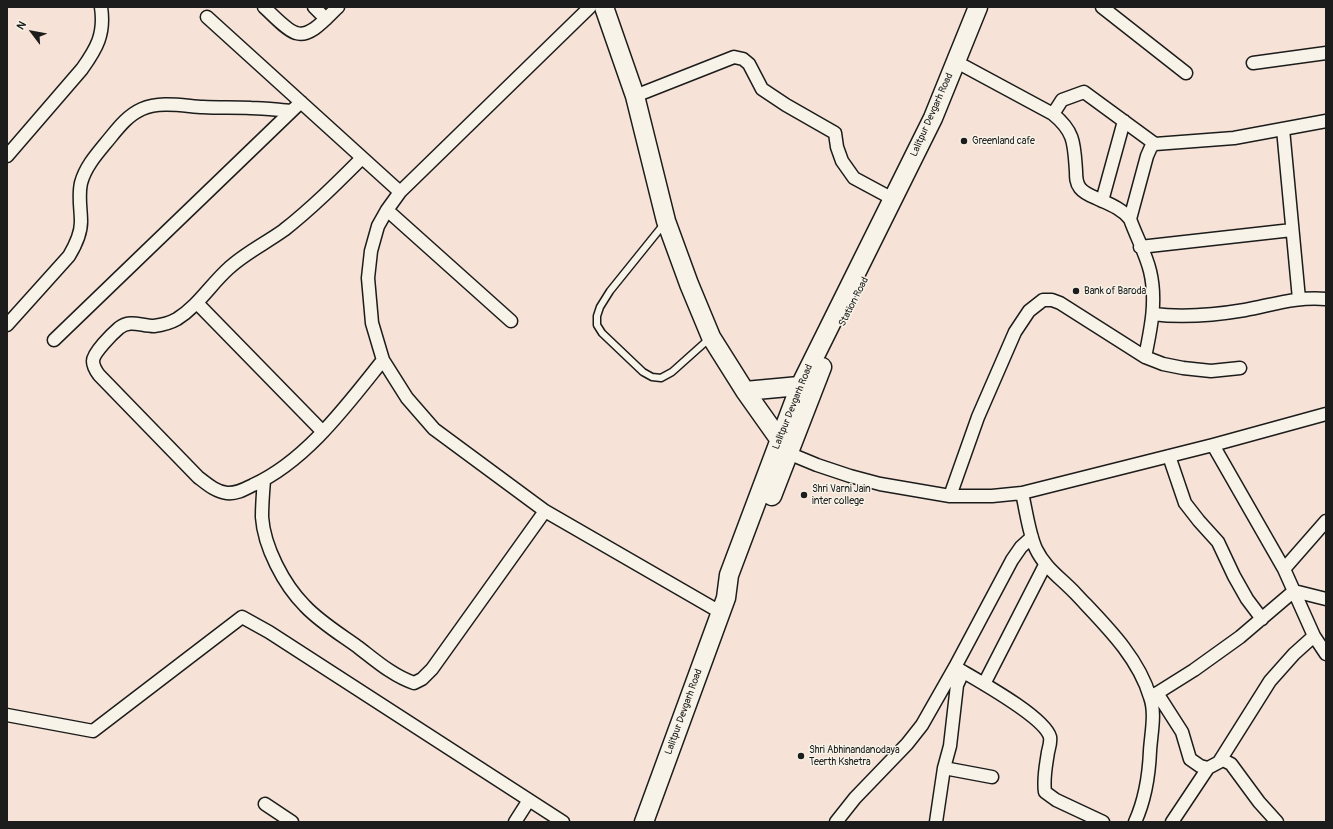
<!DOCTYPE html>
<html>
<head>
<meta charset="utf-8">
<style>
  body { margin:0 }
  #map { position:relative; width:1333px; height:829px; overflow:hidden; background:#f6e2d6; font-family:Pangolin,sans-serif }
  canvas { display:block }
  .frame { position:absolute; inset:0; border:8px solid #1c1c1c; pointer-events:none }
  .north { position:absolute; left:12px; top:12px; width:40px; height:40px; -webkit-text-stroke:3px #f7f3e8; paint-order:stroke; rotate:302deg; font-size:11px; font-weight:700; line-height:16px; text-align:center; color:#1c1c1c }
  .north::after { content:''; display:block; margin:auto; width:14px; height:18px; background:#1c1c1c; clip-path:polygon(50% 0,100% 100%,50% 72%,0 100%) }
</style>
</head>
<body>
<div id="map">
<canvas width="1333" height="829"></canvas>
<div class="frame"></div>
<div class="north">N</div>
</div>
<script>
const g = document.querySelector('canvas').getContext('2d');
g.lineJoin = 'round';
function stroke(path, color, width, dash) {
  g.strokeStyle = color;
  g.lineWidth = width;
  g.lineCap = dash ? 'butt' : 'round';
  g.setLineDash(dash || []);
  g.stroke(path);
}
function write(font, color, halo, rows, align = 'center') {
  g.font = font + ' Pangolin,sans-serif';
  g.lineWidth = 3;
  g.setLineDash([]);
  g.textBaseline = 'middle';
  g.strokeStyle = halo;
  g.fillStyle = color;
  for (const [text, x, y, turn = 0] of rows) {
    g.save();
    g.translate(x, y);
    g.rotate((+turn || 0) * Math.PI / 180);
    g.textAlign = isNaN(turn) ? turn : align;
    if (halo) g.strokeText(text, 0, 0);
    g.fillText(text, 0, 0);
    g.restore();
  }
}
const lane = new Path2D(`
  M664,224L610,291L600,307L597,316V325L602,333L643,372L652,377L661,378L672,372L710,338`);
const street = new Path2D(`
  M264,7C272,14 286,30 296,33C311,38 328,16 338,7
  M314,7L326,19
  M590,7L400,192L387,210L378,226L371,251L368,278L372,323L383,360L407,398L434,429L545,511L720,612
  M1102,7L1186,73
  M207,17L400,192
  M1253,63L1326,53
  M964,66L1053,114C1075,132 1074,144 1076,171C1076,177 1076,183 1080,188C1084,193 1091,196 1096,198C1109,204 1121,208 1130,219C1136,236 1146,254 1150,271C1157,300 1151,328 1145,357
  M635,96L734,57L743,59L749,64L762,89L786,105L835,133L837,147L842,161L854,178L893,199
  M1053,114L1062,100L1084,92L1155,144
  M1283,129L1299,299
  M7,156L82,69C97,48 105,34 101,7
  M362,158C337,183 312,208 284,230C266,243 245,253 229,268C211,284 198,306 177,319C170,323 162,325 154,326C141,326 130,319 119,328C112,334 93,353 93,361C93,366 96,371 99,375L198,477C207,484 216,492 227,493C237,494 245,489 253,485C306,461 347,405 383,360
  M1102,201L1124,121
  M387,210L511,321
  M1130,219L1147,156L1151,147L1155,144L1234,138L1326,121
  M1140,247L1292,230
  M197,303L323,432
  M1153,314C1183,318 1215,315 1245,310C1272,305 1298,296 1326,299
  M7,325L69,256C75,246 81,234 81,222C81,209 78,196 81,183C85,168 95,156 105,144C116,131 126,116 142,109C160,101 184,106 203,107C219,108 235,107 251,108C264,108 278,110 291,111
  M54,340L301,102
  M1213,445L1284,569L1314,636L1326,654
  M788,453L817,465L850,476L880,484L950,496H992L1022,493L1213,445L1326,414
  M1169,456L1185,503L1199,521L1218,542L1234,576L1247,599L1262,619
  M264,480C263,492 262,505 262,517C264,547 284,585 305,606C320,622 340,634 358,647C375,660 393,676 414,683L422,679L432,669L545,511
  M1022,493C1026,510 1029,534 1036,549C1045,568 1062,579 1076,594C1104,624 1138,656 1150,697C1156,713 1151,734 1150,751C1149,775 1145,800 1135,822
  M950,496L978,417L1015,332L1029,311L1043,300H1052L1060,303L1145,357L1163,364L1183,368L1211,371L1240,368
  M1284,569L1326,521
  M955,667C975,679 1044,716 1050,737C1051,742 1049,748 1048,752C1046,766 1043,778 1045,792L1056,800L1103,822
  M984,684L1045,565
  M1157,693L1182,732L1190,759L1200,766L1208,768L1223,760L1231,764L1259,802L1277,822
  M1151,697L1194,670L1240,637L1294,591L1326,599
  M7,715L93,731L242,617L269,632L563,822
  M1219,762L1270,681L1294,654L1314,636
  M944,768L992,777
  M265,804L292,822
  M515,822L529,800
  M836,822L855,798L907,744L922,725L955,667L1012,560L1021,547L1032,537
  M936,822L944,768L950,746L957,685L963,672
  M1172,822L1208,768`);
const secondary = new Path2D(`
  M604,7L635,96L666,221L689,284L711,337L745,391L784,446
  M745,391L810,385
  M772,496L822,367
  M644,822L726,598L729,575L800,386L933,118L978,7`);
const markers = [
  [964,141,4,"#1c1c1c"],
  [1076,291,4,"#1c1c1c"],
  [804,495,4,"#1c1c1c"],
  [801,756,4,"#1c1c1c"]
];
const streetNames = [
  ["Lalitpur Devgarh Road",932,115,-66],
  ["Station Road",854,302,-63],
  ["Lalitpur Devgarh Road",793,407,-68],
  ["Lalitpur Devgarh Road",684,712,-70]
];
const poiNames = [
  ["Greenland cafe",972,141],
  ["Bank of Baroda",1084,291],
  ["Shri Varni Jain",812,489],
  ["inter college",812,501],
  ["Shri Abhinandanodaya",809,750],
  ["Teerth Kshetra",809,762]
];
stroke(lane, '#1c1c1c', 9);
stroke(street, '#1c1c1c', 15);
stroke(secondary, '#1c1c1c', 21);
stroke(lane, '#f7f3e8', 6);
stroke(street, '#f7f3e8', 12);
stroke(secondary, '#f7f3e8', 18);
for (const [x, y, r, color] of markers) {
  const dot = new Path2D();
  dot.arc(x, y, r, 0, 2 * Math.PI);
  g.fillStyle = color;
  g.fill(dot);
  stroke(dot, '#f7f3e8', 1.5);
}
write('10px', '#1c1c1c', '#f7f3e8', streetNames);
write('10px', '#1c1c1c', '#f7f3e8', poiNames, 'left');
</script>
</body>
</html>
